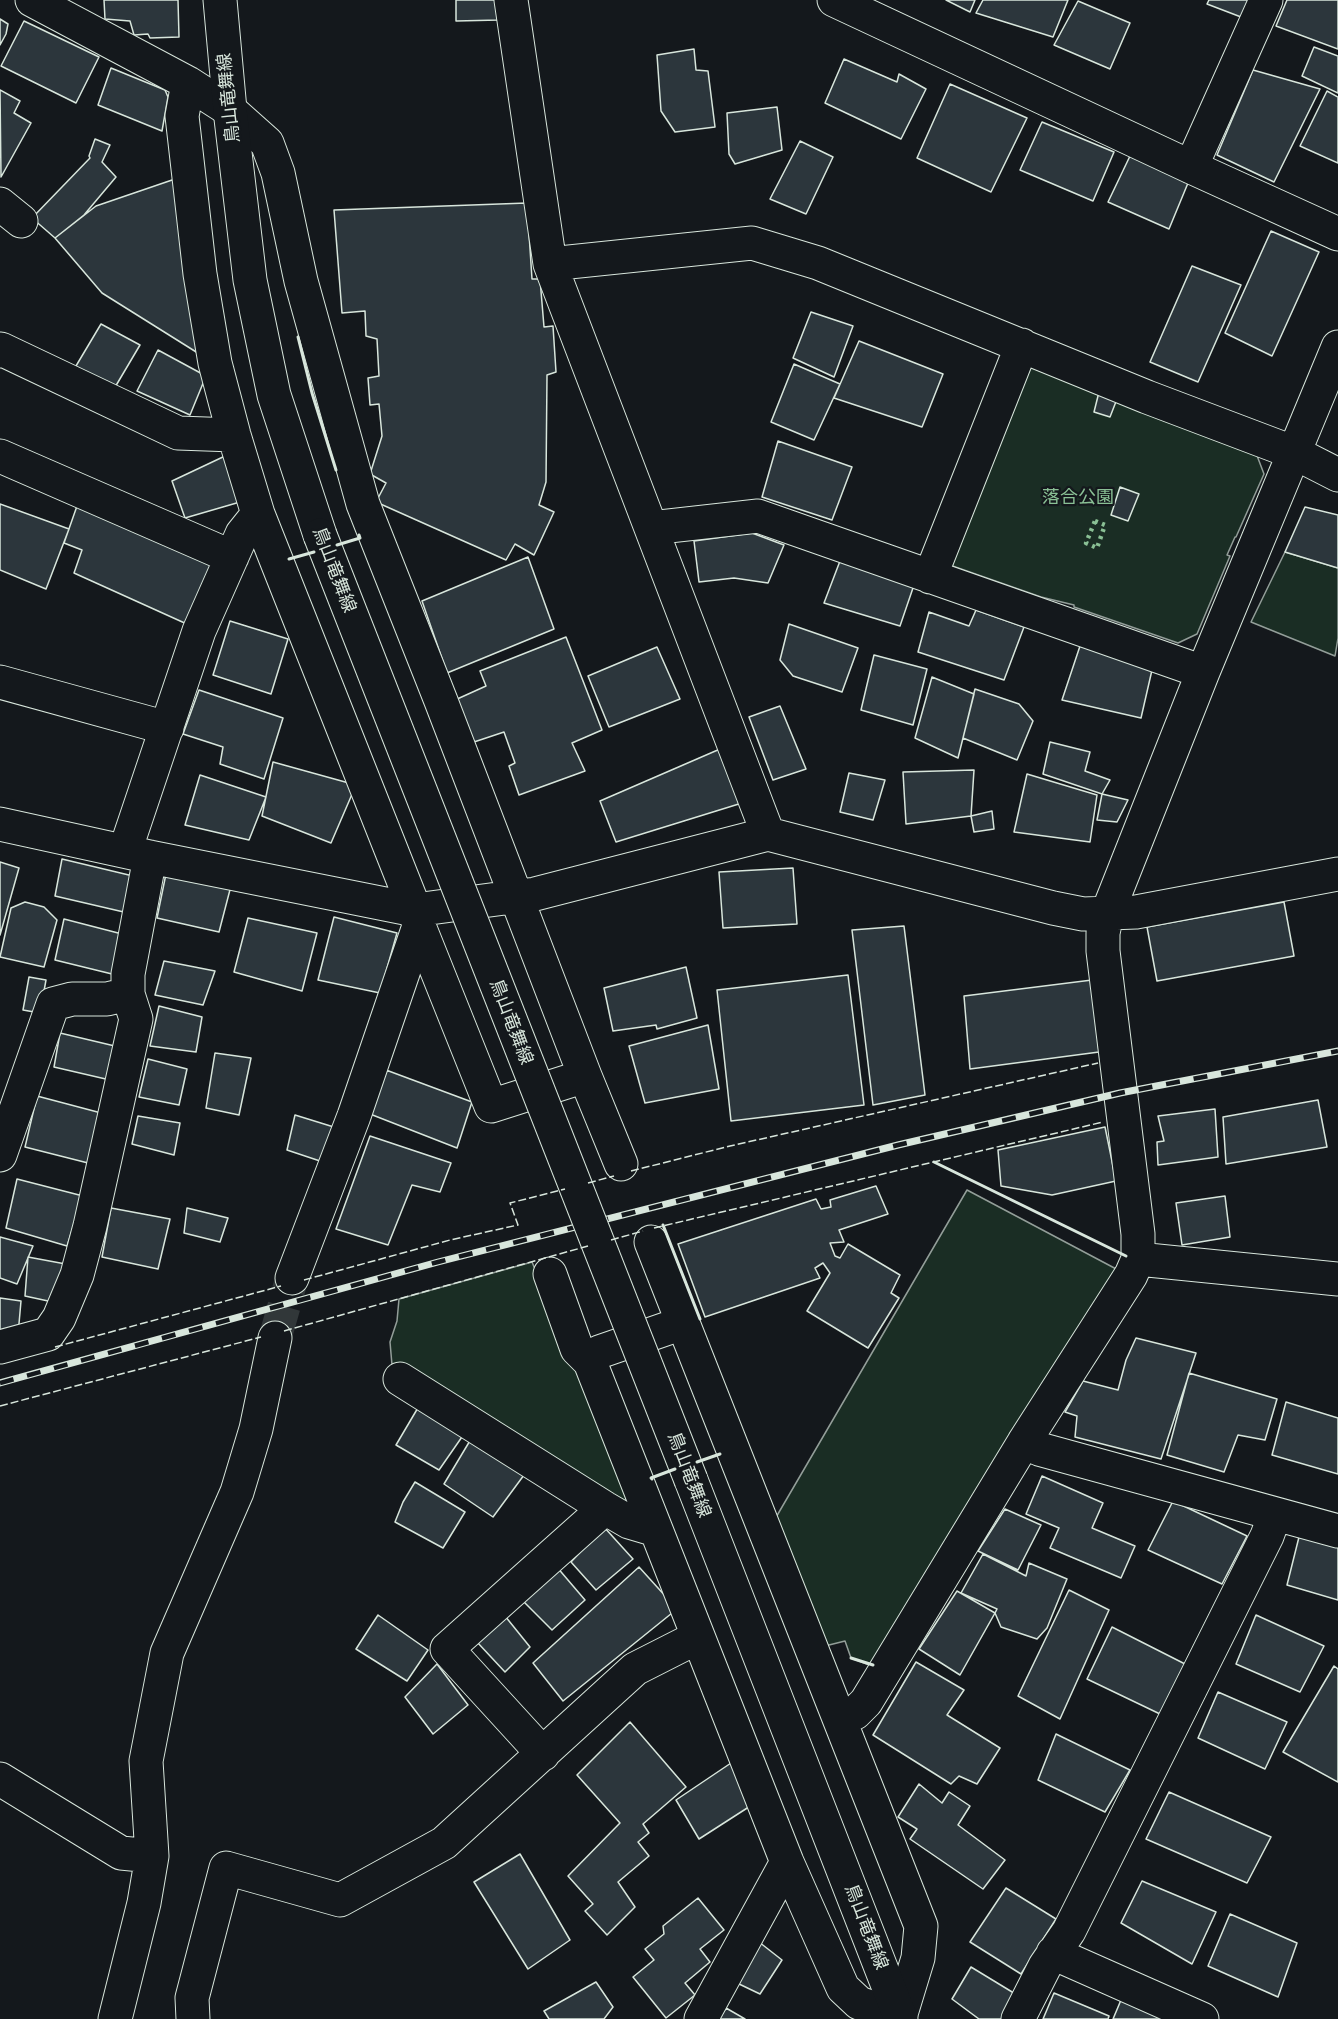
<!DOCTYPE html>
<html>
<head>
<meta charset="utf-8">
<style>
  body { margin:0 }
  canvas { display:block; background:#14181c }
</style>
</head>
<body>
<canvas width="1338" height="2019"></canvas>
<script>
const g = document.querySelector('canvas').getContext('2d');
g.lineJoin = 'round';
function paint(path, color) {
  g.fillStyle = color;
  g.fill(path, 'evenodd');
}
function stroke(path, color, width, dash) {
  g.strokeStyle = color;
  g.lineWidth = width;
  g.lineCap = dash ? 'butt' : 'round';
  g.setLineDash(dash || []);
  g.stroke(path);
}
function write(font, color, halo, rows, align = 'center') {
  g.font = font + ' Cabin,"Noto Sans JP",sans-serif';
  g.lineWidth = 4.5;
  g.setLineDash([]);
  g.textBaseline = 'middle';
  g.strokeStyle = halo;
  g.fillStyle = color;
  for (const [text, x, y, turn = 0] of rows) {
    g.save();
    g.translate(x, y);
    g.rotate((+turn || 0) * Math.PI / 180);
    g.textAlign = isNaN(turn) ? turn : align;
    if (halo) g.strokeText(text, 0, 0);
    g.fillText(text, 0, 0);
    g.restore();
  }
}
const green = new Path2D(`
  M1022,364L1256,453L1264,474L1236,537H1235L1227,555L1230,556L1197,634L1178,643L1074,607V605L1041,597L944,563Z
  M1285,552L1338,568V638L1335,656L1251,622Z
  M967,1190L1120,1271L872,1666L851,1658L845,1641L825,1646L775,1519Z
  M532,1262L633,1505H620L392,1365L390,1342L397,1321L399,1299Z`);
const building = new Path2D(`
  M104,0H178L179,37L150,38L148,34L134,35L130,21L105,19Z
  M456,0H497L499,20L456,21Z
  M946,0H975L970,12Z
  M983,0H1068L1053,37L976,13Z
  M1209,0H1250L1241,17L1207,4Z
  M1287,0H1338V49L1276,26Z
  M1078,1L1130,23L1110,69L1054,45Z
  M0,19L8,24L6,34L0,45Z
  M24,21L99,57L76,103L1,66Z
  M1314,47L1338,56V93L1302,76Z
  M694,49L696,70L708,71L715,127L675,132L661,111L657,55Z
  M844,59L897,82L899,74L926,89L901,139L825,103Z
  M111,68L165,90L168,97L162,131L98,105Z
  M1253,70L1320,89L1274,182L1217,155Z
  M950,84L1027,118L991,192L917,158Z
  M0,90L20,101L14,113L31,123L1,177Z
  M1327,91L1338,97V163L1300,146Z
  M777,107L782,150L735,164L729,154L727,113Z
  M1042,122L1114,152L1093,201L1020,170Z
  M95,139L110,145L102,162L116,177L84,215L55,238L32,218L90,158L89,156Z
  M800,141L833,157L806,214L770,199Z
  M1130,156L1188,183L1169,229L1108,202Z
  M175,179L201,355L102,293L55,238L96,206Z
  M527,203L532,279H540L544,327L553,326L556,372L547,375L546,482L539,505L554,512L534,555L515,544L506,560L376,502L386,483L370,474L382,436L379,404L370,405L368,378L379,376L377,339L366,336L365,311L342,313L334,210Z
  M1271,231L1319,252L1272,356L1225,333Z
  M1192,266L1241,285L1198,382L1150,362Z
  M811,312L853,326L834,377L793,358Z
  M101,324L140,345L111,394L73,371Z
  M859,341L943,374L922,427L834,398Z
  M158,350L206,376L190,415L137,391Z
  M794,364L840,384L814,440L771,422Z
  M1099,392L1117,399L1110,417L1094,412Z
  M778,441L852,467L832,520L762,497Z
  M225,456L240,502L185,518L172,481Z
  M1120,487L1139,494L1128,521L1111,515Z
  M0,504L69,529L46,589L0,570Z
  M77,506L215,562L189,625L74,573L82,550L64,543Z
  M1305,507L1338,515V568L1285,552Z
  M752,533L784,545L768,583L734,578L699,582L694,541Z
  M528,557L554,629L447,673L422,601Z
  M840,561L914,585L900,626L824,603Z
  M976,610L1024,627L1004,680L918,652L929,612L969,626Z
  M230,621L288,639L271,694L213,675Z
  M789,624L858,648L842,692L793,676L780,660Z
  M566,637L602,730L572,743L585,771L519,795L509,766L515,763L504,732L474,742L455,700L486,686L480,671Z
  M1080,646L1152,670L1141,718L1062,700Z
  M657,647L680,699L609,727L588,676Z
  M874,655L927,669L913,725L861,710Z
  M932,677L974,694L958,758L915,738Z
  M975,689L1019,704L1033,721L1017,760L963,738Z
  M199,690L283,718L264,779L220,764L223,747L183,734Z
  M780,706L806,769L773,780L749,717Z
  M1050,742L1090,752L1085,771L1110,780L1102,794L1043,774Z
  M720,749L742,803L616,842L600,801Z
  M273,762L356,785L331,843L262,816Z
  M974,770L971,816L906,824L903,772Z
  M849,773L885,780L873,820L840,812Z
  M1027,774L1097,795L1090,842L1014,832Z
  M200,775L266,797L249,840L185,825Z
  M1102,794L1128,800L1117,822L1097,820Z
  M992,811L994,829L974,832L971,816Z
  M62,859L133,876L128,913L55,896Z
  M0,862L19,868L0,935Z
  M793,868L797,924L723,928L719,872Z
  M167,869L232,882L219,932L157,918Z
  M25,902L44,907L57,920L44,967L0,957L11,908Z
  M1284,902L1294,956L1157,981L1147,927Z
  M334,917L397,933L380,993L318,980Z
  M248,918L317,933L302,991L234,972Z
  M64,919L122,934L112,974L55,960Z
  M904,926L925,1095L873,1105L852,930Z
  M164,961L215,971L203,1005L155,995Z
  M686,967L697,1018L657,1029L656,1025L613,1031L604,988Z
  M848,975L864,1105L731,1121L717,990Z
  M29,977L46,980L40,1013L23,1010Z
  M1092,980L1099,1052L970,1069L964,996Z
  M159,1006L202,1017L196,1052L150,1046Z
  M708,1025L719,1089L645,1103L629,1046Z
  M60,1033L119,1047L110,1080L54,1067Z
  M215,1053L251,1058L239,1115L206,1108Z
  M148,1059L187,1069L179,1105L139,1097Z
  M386,1070L472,1102L457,1148L370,1114Z
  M37,1096L105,1114L92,1164L25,1147Z
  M1318,1100L1327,1147L1226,1164L1223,1117Z
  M1215,1109L1218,1157L1158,1165L1157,1142L1164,1141L1158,1116Z
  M295,1115L337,1128L323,1162L287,1150Z
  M138,1116L180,1123L174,1155L132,1144Z
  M1105,1127L1116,1181L1052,1195L1001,1186L998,1150Z
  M370,1136L451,1163L440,1192L412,1185L388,1245L336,1229Z
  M17,1179L83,1196L67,1246L6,1228Z
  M876,1186L888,1214L839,1230L844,1242L830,1243L835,1256L840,1258L848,1244L900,1275L891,1293L899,1298L868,1348L807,1311L830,1273L823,1263L815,1268L820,1278L705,1317L678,1244L816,1199L821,1209L831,1207L830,1200Z
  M1225,1196L1230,1237L1182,1245L1176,1203Z
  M111,1208L170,1219L158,1269L102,1257Z
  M187,1208L228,1218L220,1242L184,1233Z
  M0,1237L33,1246L17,1284L0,1278Z
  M28,1257L71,1265L62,1304L25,1296Z
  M0,1298L21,1301L18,1335L0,1332Z
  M1136,1338L1196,1353L1161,1459L1075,1437L1077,1416L1065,1412L1083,1381L1118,1390L1126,1360Z
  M1189,1373L1277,1399L1265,1440L1238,1435L1224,1472L1167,1455Z
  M1286,1402L1338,1418V1474L1272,1455Z
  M419,1406L464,1434L439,1470L396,1445Z
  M471,1439L524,1475L493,1517L444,1484Z
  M1042,1476L1103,1503L1092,1528L1135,1546L1121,1578L1050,1548L1059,1528L1026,1514Z
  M415,1482L465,1512L443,1548L395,1522L403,1502Z
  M1173,1501L1247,1536L1222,1584L1148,1550Z
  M1005,1509L1041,1525L1018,1570L978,1551Z
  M604,1527L633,1559L596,1590L571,1562Z
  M1299,1537L1338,1547V1600L1287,1585Z
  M983,1554L1026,1576L1029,1563L1067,1579L1047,1628L1037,1639L1001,1627L995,1613L997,1609L961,1593Z
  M556,1566L585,1600L552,1630L523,1601Z
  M639,1567L677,1609L563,1701L533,1663Z
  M1069,1590L1109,1610L1060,1719L1018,1696Z
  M957,1591L995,1613L960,1675L919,1649Z
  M378,1615L428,1650L407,1681L356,1649Z
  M1256,1615L1324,1646L1300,1692L1236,1664Z
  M505,1616L530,1647L505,1672L477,1642Z
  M1112,1627L1185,1664L1160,1714L1087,1679Z
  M916,1662L964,1690L947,1715L1000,1748L977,1784L959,1776L951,1784L873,1735Z
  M437,1664L468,1705L433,1734L405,1697Z
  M1334,1666L1338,1669V1782L1283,1752Z
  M1218,1692L1287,1722L1265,1769L1198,1738Z
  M630,1722L686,1787L643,1824L649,1833L638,1842L649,1856L618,1882L635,1907L607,1935L585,1911L593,1904L568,1876L620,1823L577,1775Z
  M1056,1734L1130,1770L1105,1812L1038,1780Z
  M734,1761L755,1803L699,1839L676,1800Z
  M919,1784L942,1803L949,1792L970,1806L958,1825L1005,1860L983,1889L910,1839L917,1829L898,1817Z
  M1169,1792L1271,1837L1247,1883L1146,1839Z
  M520,1854L570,1940L528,1969L474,1882Z
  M1142,1881L1216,1912L1192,1964L1121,1923Z
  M1006,1888L1056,1919L1021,1974L970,1942Z
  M698,1898L724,1930L700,1949L710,1962L685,1983L695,1995L666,2018L633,1977L654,1960L645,1949L664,1934L663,1926Z
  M1230,1914L1297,1943L1278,1997L1208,1966Z
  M759,1942L782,1960L760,1994L737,1983Z
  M971,1967L1022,1998L1006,2019H979L952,1999Z
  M596,1982L613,2007L604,2019H549L544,2011Z
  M1054,1993L1109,2016L1108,2019H1043Z
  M1121,2000L1164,2019H1113Z
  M726,2008L745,2019H719Z`);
const minorTunnel = new Path2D(`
  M275,1338L292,1278`);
const minor = new Path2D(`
  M32,0L188,83L230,110L267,143L278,173L301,281L363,504L441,701L585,1076L621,1164
  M511,0L550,264L768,834
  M834,0L1191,167L1338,234
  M188,83L182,116L200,274L215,363L234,435L258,514L415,910L419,926L491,1106L585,1076
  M1191,167L1266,0
  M0,204L21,221
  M550,264L752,243L818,263L1147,397L1295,453L1338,475
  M0,351L1,349L178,433L234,435
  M0,456L232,557
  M651,528L758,516L1203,672
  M930,577L1022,345
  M0,682L167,728
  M0,824L150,857L415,910L535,894L768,834L1053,908L1083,914L1136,912L1338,874
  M125,851L199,631L242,534L258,514
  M0,1155L53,1004L72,999H107L128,994
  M1138,1259L1338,1279
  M550,1274L577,1349L590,1362L787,1862L843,1988L859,2003L900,2017L918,1958L921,1926L651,1242
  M292,1278L354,1116L419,926
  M0,1347L48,1334L59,1318L77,1275L90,1226L136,1019L128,994V974L150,857
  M590,1362L599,1352L683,1323
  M400,1379L605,1508L629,1522L656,1530
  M1024,1442L1039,1449L1338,1531
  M840,1720L855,1713L866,1702L1024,1442L1131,1275L1138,1259V1234L1103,951V933L1107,914L1203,672L1338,347
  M543,1754L447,1649L605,1508
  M0,1779L121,1853L152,1856
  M1053,1953L1202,2019
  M115,2019L144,1903L152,1856L146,1761L167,1653L237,1492L256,1429L275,1338
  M193,2019L192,1998L226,1868L340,1900L444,1843L635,1669L698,1637
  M701,2019L787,1862
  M1018,2019L1045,1966L1069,1931L1267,1536L1275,1514`);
const major = new Path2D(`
  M220,0L230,110L250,280L274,395L320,535
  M691,1480L901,2019`);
const rail = new Path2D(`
  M0,1383L438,1262L898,1145L1120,1093L1338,1051`);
const majorBridge = new Path2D(`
  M320,535L691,1480`);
const hedge = new Path2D(`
  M1095,521L1105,525L1097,548L1086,543Z`);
const fence = new Path2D(`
  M631,1171L730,1146L1098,1063
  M588,1183L614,1176
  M654,1228L1103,1122
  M611,1240L643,1231
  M304,1280L450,1240L518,1225L510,1203L565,1189
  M284,1331L588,1246
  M55,1347L281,1286
  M0,1406L261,1337`);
const wall = new Path2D(`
  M298,337L312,393L336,470
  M337,545L360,538L359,535
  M289,559L314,552
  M934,1162L1126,1256
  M663,1225L700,1319
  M697,1462L720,1454
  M652,1479L651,1478L675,1469
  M851,1658L873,1665`);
const streetNames = [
  ["鳥山竜舞線",229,98,-96],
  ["鳥山竜舞線",334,570,69],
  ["鳥山竜舞線",511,1022,69],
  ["鳥山竜舞線",689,1475,69],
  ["鳥山竜舞線",866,1927,69]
];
const parkNames = [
  ["落合公園",1078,498]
];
paint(green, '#1a2d24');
stroke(green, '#939e99', 1.5);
paint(building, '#2c363c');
stroke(building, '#d8e6dc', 1.5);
stroke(minorTunnel, '#313739', 33, [33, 16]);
stroke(minor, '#d8e6dc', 35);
stroke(major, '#d8e6dc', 35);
stroke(minor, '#14181c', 33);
stroke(major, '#14181c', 33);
stroke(rail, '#d8e6dc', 7);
stroke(rail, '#14181c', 4.5, [14]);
stroke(majorBridge, '#d8e6dc', 35, []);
stroke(majorBridge, '#14181c', 33);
stroke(hedge, '#8ac095', 4.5, [3, 4.5]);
stroke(fence, '#d8e6dc', 1.5, [8, 3]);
stroke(wall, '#d8e6dc', 3);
write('18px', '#d8e6dc', '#14181c', streetNames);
write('18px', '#8ac095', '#14181c', parkNames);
</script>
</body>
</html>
